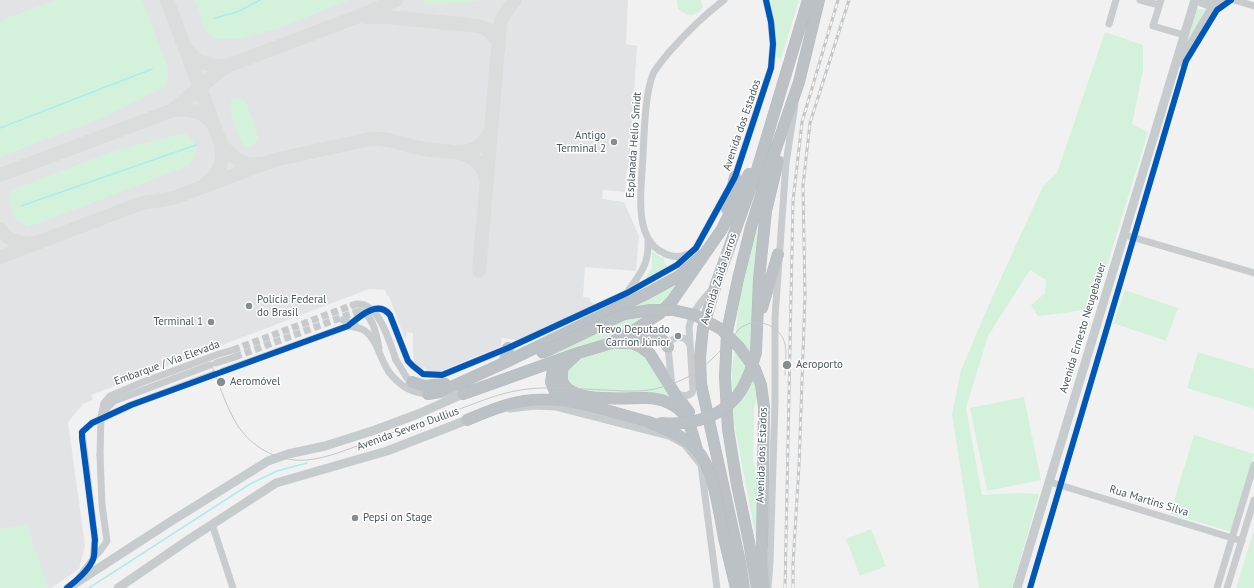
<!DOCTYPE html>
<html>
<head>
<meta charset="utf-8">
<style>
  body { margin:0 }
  canvas { display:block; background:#f2f1f1 }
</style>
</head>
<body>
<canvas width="1254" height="588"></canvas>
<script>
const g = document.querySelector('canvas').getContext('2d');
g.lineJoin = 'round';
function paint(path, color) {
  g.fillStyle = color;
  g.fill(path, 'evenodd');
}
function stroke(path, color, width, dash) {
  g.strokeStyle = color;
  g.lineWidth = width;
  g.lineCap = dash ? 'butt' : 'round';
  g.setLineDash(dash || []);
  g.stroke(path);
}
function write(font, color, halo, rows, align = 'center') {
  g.font = font + ' "PT Sans",sans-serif';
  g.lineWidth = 3;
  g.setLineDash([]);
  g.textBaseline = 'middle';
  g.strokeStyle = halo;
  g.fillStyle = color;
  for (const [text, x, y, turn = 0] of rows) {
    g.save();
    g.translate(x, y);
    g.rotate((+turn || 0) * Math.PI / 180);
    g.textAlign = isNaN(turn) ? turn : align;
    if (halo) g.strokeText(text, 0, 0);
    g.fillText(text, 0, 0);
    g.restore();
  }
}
const airport = new Path2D(`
  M0,0H628L626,44L637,46L629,169H627L625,192L603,190L602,199L624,202L639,236L636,271L585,267L583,297L590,298V302L594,303V306L517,340L502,338L501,344L502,346L438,372H432L426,369L425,367L422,369L416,366L413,357V333L407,332L406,339L404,337L389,296H387L385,290L369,289L91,395L93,400L83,404L68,422L85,546L79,569L51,588H0Z`);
const green = new Path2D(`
  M55,0H142L166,63C168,73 170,77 164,87L107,116L0,157V21Z
  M195,0H349L282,27L239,39H215L206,33Z
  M425,0H480L464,3L422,4Z
  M677,0H701L703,7C695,18 688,17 678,9Z
  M770,0H799L781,59L775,57L776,42Z
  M1195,8L1206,10L1185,44Z
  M1105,32L1143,45V70L1132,124L1148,132L1094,308L1064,313L1038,316L1031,305L1045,293L1046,280L1030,270L988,336L966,408L982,495L1016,493L1039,494L1012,588H979L952,414L961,370L990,302L1043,186L1057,173Z
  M239,97L244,100L248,107L258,136V140C244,158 238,135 234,123C233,118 229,110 230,105C230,104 232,100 232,99Z
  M186,134C199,145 200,153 188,166L37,224L28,226L14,218L9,198L12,191L17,188L111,152L176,135Z
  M765,199L756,277L758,393L754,409L753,460L759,483L758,549L734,423L732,372L740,290Z
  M652,252L664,258V262L668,268L643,282L652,268Z
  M687,273L669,299L624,333L545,361L541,351Z
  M1125,290L1178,308L1166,341L1113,323Z
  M631,346L646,354L688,415L667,397H605L573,388L566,378V369L580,355L602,347Z
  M1198,352L1254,369V409L1187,388Z
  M1024,397L1041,480L987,491L970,408Z
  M1194,435L1254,454L1232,532L1170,514Z
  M27,525L48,588H0V529Z
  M871,529L886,566L860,576L846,539Z
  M1254,530V588H1236Z`);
const stream = new Path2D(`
  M215,18L237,12L260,0
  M0,128L152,69
  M21,206L196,145
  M89,588L250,484L277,471L307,463`);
const taxiway = new Path2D(`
  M167,0L221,144C224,160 220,174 206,184
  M365,17H387L479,26C489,29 496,35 499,46
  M187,49C197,65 213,67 230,65
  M173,110C189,108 203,111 214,124
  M221,144C231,156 243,167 260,164
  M460,152C474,151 486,144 491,129
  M0,175L173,110L221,70L230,65L372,11L396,0
  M0,229C7,240 21,245 34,243
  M0,257L142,203L173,198L274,160L370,139C388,137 406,146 424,149C440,152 458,149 472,158C482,164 485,173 487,183
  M479,271L500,25C503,14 509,8 515,0`);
const minorTunnel = new Path2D(`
  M233,350L353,305
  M235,357L356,312`);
const minor = new Path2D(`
  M1140,0L1159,5
  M1161,0L1153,26L1184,35
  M1234,0L1254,6
  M1217,1L1225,0
  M1109,24L1116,0
  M1125,235L1254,273
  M688,254C679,258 670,257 662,252C632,237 642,184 643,156C644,135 645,90 654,72C659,64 665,57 671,50C688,31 703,16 724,0
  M628,291C641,273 649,264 648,241
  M356,312C372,308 377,337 379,348
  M343,320L355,325
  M348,326C359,317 378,299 390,315L408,361L413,366L423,374L442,375L508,348L627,293L677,265L696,248L735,177L771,68L773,44L771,22L766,0
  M396,360L407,378L415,385
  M216,363L235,357
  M223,371L348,326C354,327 360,327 365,331C376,339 379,354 385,365C390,376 402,387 413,391C427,396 444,395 459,394
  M672,386L668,347C671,335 685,334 690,345
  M676,394L686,396L692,393L693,390L689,327C693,309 702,301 714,287
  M510,409L535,406L556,407L669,436L685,445L701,465L717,588
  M105,410L114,401L210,365
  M1050,482L1242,541
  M212,524L233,588
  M94,557L100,551L107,541L102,505L100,455
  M78,579L93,559L95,540L82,432L92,423L131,405L214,374
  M768,588L770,562L775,402V317L786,163L795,105
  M1217,588L1254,465
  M1227,588L1254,500`);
const major = new Path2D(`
  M1197,0L1208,5L1217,1
  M1180,62L1217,0
  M68,588L173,520L268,461L288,454L325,446L375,430L418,414L463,394
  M118,588L188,540L276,483L387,451L467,420
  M1017,588L1195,0`);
const highway = new Path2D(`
  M727,209L735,177
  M762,308L778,254
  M610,343L636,329L659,314L672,301L722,229L749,174
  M618,343H632L641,347L650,354L675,394L689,412
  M756,352L759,279L766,211L778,161
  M576,355C572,359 566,363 563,368C561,372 562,376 562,380C569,405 628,397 647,398C657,398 667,401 676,407C690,416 693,437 698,453
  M563,361L555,365L553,369L551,382L555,392L568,400
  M504,363L506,358L508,348
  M412,382L424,386L445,384
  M428,394L440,392L504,363L648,293L679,276L703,255
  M463,394L578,353L642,334C652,333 663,338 668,347
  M467,420C486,412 505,404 525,401C567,395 609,412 649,422
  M724,538L736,588
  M762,548V565L764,588
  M744,588L740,562L701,384L700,357L703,328L716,284L757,170L808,0
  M757,588L749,542L737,485L728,429L725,377L727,332L738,279L751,227L772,160L799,82L819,0`);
const tram = new Path2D(`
  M211,364C220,386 229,417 244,434C260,452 283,462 307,460C328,458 348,449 368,442C397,431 425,421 454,411C474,404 494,395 515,391C544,385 576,389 606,390C625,391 644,393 662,387C676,383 691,377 703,367C714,358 723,348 733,337C735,335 737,331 739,329C755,316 780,324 785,344C787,353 785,365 785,375`);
const rail = new Path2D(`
  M785,588L793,201L802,122L838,0
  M793,588V564L799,466L805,296L803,186L810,123L849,0`);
const minorBridge = new Path2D(`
  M353,305C378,297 390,343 396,360
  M100,455L101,416L104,403L110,396L143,382L219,354L233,350`);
const highwayBridge = new Path2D(`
  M542,353L624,314L651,310H673L695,315L721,329L739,347L755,369L761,385L764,407L762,548
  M649,422C666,429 685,436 697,450C714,469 719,513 724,538
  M660,423C692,426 726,417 743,387C749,376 753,364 756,352`);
const cycleway = new Path2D(`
  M67,588C76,581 92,568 94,556C95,551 94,545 95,540L82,438V432L92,423L131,405L348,326C359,317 378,299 390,315L408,361L413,366L423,374L442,375L508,348L627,293L677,265L696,248L735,177L771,68L773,44L771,22L766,0
  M1030,588L1186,61L1217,10L1231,0`);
const markers = [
  [614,142,4,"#838d92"],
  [249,306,4,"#838d92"],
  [211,322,4,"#838d92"],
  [678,336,4,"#838d92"],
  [787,365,5,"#838d92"],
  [221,382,5,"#838d92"],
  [355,518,4,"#838d92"]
];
const streetNames = [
  ["Avenida dos Estados",742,125,-71],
  ["Esplanada Helio Smidt",634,145,-86],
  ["Avenida Zaida Jarros",719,279,-72],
  ["Avenida Ernesto Neugebauer",1083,328,-73],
  ["Embarque / Via Elevada",167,363,-20],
  ["Avenida Severo Dullius",408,429,-20],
  ["Avenida dos Estados",762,455,-88],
  ["Rua Martins Silva",1149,501,17]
];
const poiNames = [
  ["Antigo",606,136,"right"],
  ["Terminal 2",606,149,"right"],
  ["Polícia Federal",257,300],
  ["do Brasil",257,313],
  ["Terminal 1",203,322,"right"],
  ["Trevo Deputado",670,330,"right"],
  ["Carrion Júnior",670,343,"right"],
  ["Aeroporto",796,365],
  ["Aeromóvel",230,382],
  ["Pepsi on Stage",363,518]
];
paint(airport, '#e2e3e4');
paint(green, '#d4f2db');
stroke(stream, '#a6eef2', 1.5);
stroke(taxiway, '#dbdcdc', 14);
stroke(minorTunnel, '#c7cacc', 7, [7, 3.5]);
stroke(highway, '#b6bdc1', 12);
stroke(minor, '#c8ccce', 7);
stroke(major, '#c6cbcd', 9);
stroke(highway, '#bbc1c5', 11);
stroke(tram, '#c4c6c8', 1);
stroke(rail, '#c4c6c8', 3);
stroke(rail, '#fff', 1.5, [4.5]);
stroke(highwayBridge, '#b6bdc1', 12, []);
stroke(minorBridge, '#c8ccce', 7);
stroke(highwayBridge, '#bbc1c5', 11);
stroke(cycleway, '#0057b8', 6);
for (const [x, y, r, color] of markers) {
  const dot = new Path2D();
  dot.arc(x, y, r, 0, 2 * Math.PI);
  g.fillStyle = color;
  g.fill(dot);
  stroke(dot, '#fff', 1.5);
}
write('11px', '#47575f', '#fff', streetNames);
write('11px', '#47575f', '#fff', poiNames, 'left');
</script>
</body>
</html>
